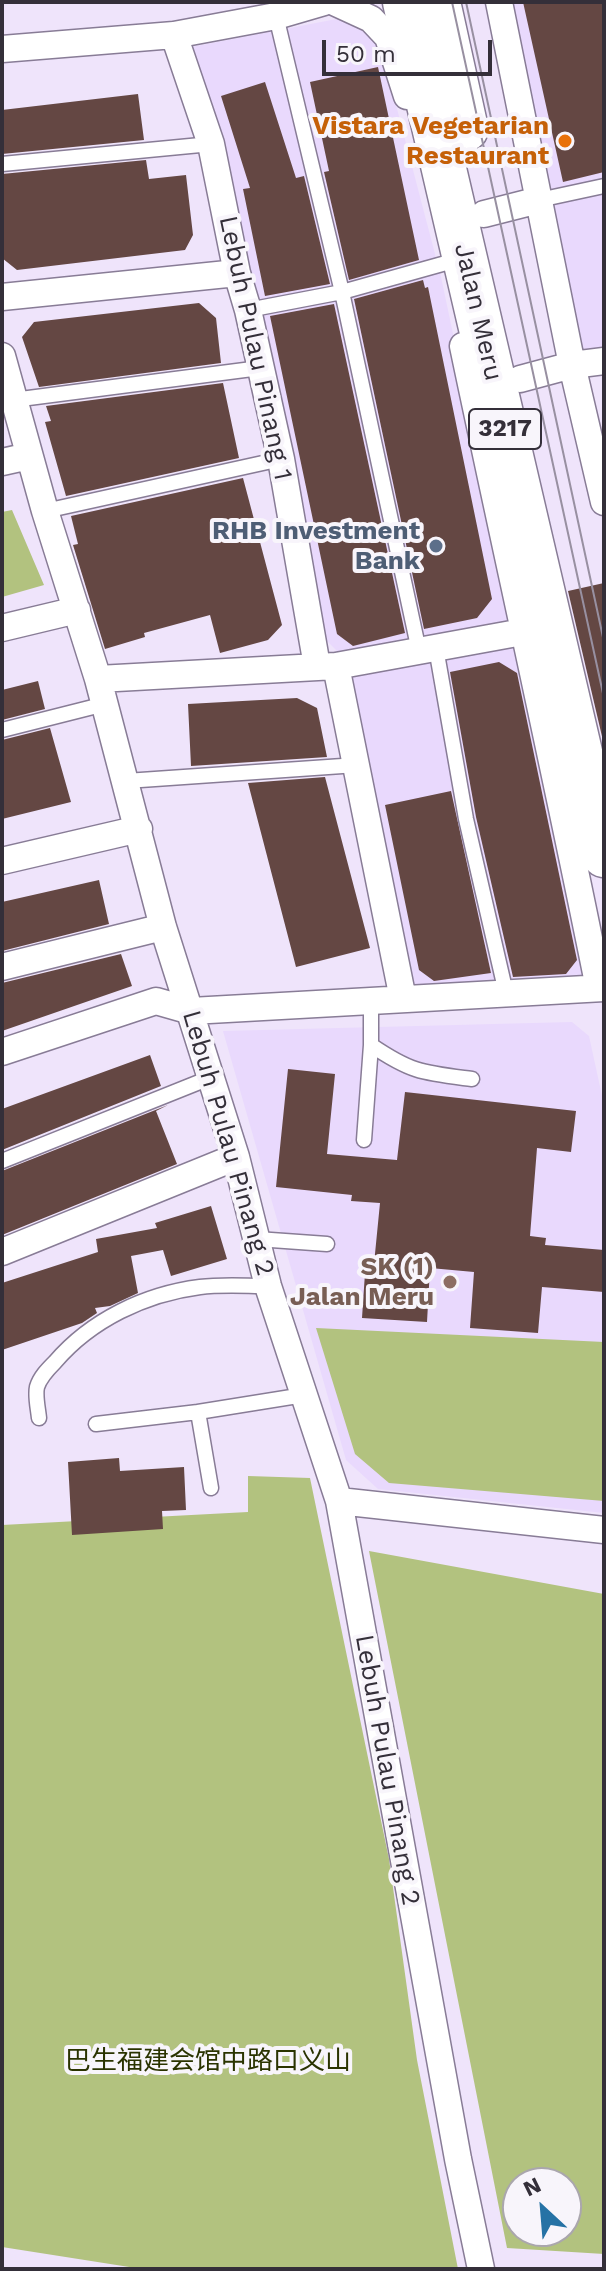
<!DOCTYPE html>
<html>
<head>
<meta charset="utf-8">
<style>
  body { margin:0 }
  #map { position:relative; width:606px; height:2271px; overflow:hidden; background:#efe4fb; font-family:"Work Sans",sans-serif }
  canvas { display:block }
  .frame { position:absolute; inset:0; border:4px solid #342f39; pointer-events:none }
  .north { position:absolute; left:502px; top:2167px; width:80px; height:80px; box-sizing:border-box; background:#f8f5fb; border:2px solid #aaa6ad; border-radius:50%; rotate:334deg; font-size:22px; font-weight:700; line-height:32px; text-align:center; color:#342f39 }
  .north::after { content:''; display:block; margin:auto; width:28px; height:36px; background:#2672a5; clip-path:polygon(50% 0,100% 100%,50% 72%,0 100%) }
  .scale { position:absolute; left:322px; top:40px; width:170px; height:36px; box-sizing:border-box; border:4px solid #342f39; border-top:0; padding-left:10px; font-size:24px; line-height:28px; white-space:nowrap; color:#342f39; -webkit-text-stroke:6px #f8f5fb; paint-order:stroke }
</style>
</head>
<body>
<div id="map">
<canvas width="606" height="2271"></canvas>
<div class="frame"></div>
<div class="north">N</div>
<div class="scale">50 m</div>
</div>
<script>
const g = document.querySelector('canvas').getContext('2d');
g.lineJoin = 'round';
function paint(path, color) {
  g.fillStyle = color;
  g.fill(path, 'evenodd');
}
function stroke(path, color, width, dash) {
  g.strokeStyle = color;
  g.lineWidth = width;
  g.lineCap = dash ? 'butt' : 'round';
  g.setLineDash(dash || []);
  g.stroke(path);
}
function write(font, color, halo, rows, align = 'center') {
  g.font = font + ' "Work Sans","Noto Sans SC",sans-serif';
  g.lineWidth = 8;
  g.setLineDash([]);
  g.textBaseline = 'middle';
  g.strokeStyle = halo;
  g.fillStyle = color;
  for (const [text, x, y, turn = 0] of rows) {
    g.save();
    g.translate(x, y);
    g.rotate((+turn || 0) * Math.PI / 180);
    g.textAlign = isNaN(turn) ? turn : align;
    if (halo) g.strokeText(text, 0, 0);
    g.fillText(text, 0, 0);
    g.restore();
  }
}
const built = new Path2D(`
  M508,2H604V351L576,355Z
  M347,17L379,40L441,277L590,981L409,990L340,654L321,635L186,48Z
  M572,1022L589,1036L604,1105V1513L378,1489L346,1460L223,1031Z`);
const green = new Path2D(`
  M12,510L44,585L2,597V512Z
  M316,1328L604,1342V1501L389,1483L355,1454Z
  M248,1476L310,1478L389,1859L417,2060L458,2269H142L2,2247V1525L248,1512Z
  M369,1551L604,1594V2254L507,2248ZM518,2183H566V2231H518Z`);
const building = new Path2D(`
  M523,2H604V172L563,182Z
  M378,67L419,260L349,280L324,172L329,171L310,82Z
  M265,82L296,178L304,176L330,284L265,296L243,189L250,188L221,96Z
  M138,94L144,140L2,154V110Z
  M146,160L149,179L186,175L193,235L185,250L17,270L2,258V174Z
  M423,280L425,288L428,287L492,599L477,618L424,629L354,299Z
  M199,303L216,318L221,363L39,387L22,337L34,322Z
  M334,304L405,633L353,646L337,634L270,316Z
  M223,383L239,458L66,496L45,422L51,421L46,406Z
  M243,478L282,625L268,640L220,653L210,615L144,633L145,637L105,649L73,545L78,544L71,516Z
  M604,583V745L568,591Z
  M499,662L517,673L577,960L566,974L513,977L476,817L450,672Z
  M38,681L45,709L2,720V690Z
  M297,698L317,708L327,757L191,766L188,704Z
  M50,728L71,802L2,819V740Z
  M325,777L370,948L296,967L248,783Z
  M451,791L491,973L434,981L419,970L385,805Z
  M99,880L109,924L2,951V902Z
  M121,954L132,986L2,1031V983Z
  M150,1055L161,1086L2,1150V1109Z
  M288,1069L335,1074L327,1154L397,1160L405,1092L576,1111L571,1152L537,1148L530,1236L546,1238L545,1245L604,1250V1292L542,1287L538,1333L470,1328L474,1272L430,1268L427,1322L362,1318L365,1273L373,1274L380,1203L351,1201L352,1195L276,1187Z
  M168,1105L156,1111L177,1164L2,1235V1171Z
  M211,1206L227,1259L171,1276L163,1250L131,1256L138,1293L110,1306L95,1308L97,1313L82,1323L2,1350V1283L98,1252L96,1239L157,1228L155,1223Z
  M119,1458L120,1471L184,1467L186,1510L162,1511L163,1529L72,1535L68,1462Z`);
const service = new Path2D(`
  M276,16L342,292L419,651
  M2,164L211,144
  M539,200L604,186
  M248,310L342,292L446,263
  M13,400L260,368
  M45,511L281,459
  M436,648L466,819L506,993
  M2,730L105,704
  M126,781L357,765
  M371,1045C412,1073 424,1073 472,1079
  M364,1140L371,1045V1001
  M2,1161L212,1077
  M257,1239L327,1244
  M198,1412L211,1488
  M39,1418C38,1408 35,1396 37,1387C40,1377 48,1369 55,1362C91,1320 145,1294 200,1287C222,1284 246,1286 268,1286
  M96,1424L198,1412L304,1395`);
const minor = new Path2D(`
  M334,2L371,19L388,37L407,96
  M499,2L572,365L604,502
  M174,35L211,144L237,273L248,310L281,459L317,666
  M2,49L174,35L276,16L324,2
  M484,214L539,200
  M2,297L237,273
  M463,346C508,560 556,773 599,988
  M2,356L45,511L98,679L163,927L236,1157L268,1286L339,1501L458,2159L481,2269
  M520,379L572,365L604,361
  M2,462L29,456
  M2,628L77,610
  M336,666L403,999
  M98,679L336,666L539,629
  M2,861L139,829
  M2,967L163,927
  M2,1052L156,1001L191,1011L604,988
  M2,1252L236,1157
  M339,1501L604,1530`);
const trunk = new Path2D(`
  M405,2L604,855
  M438,2L466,129`);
const tram = new Path2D(`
  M452,2L604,698
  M466,2L604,642`);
const markers = [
  [565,141,8,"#e8710a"],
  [436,546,8,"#5c6f8a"],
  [450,1282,8,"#8d6e63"]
];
const shields = [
  [505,429,72]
];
const shieldNames = [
  ["3217",505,429]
];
const foodNames = [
  ["Vistara Vegetarian",549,126],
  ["Restaurant",549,156]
];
const streetNames = [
  ["Jalan Meru",478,312,77],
  ["Lebuh Pulau Pinang 1",255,348,78],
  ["Lebuh Pulau Pinang 2",228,1143,74],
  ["Lebuh Pulau Pinang 2",387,1770,80]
];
const serviceNames = [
  ["RHB Investment",420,531],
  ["Bank",420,561]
];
const educationNames = [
  ["SK (1)",434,1267],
  ["Jalan Meru",434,1297]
];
const parkNames = [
  ["巴生福建会馆中路口义山",208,2061]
];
paint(built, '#e9d9fd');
paint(green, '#b2c27f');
paint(building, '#644743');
stroke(service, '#887c96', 17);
stroke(minor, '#887c96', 29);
stroke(trunk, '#887c96', 47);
stroke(service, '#fff', 14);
stroke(minor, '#fff', 26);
stroke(trunk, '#fff', 44);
stroke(tram, '#9890a1', 2);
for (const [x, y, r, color] of markers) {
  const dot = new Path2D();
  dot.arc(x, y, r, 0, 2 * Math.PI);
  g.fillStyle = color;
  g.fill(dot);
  stroke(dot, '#f8f5fb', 3);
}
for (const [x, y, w] of shields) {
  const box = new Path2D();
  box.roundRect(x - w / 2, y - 20, w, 40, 6);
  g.fillStyle = '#f8f5fb';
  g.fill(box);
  stroke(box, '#342f39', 2);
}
write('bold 24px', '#342f39', null, shieldNames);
write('bold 26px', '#c56008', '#f8f5fb', foodNames, 'right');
write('26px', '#342f39', '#f8f5fb', streetNames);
write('bold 26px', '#4e5e75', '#f8f5fb', serviceNames, 'right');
write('bold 26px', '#785e54', '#f8f5fb', educationNames, 'right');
write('26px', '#2a3300', '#f8f5fb', parkNames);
</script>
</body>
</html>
